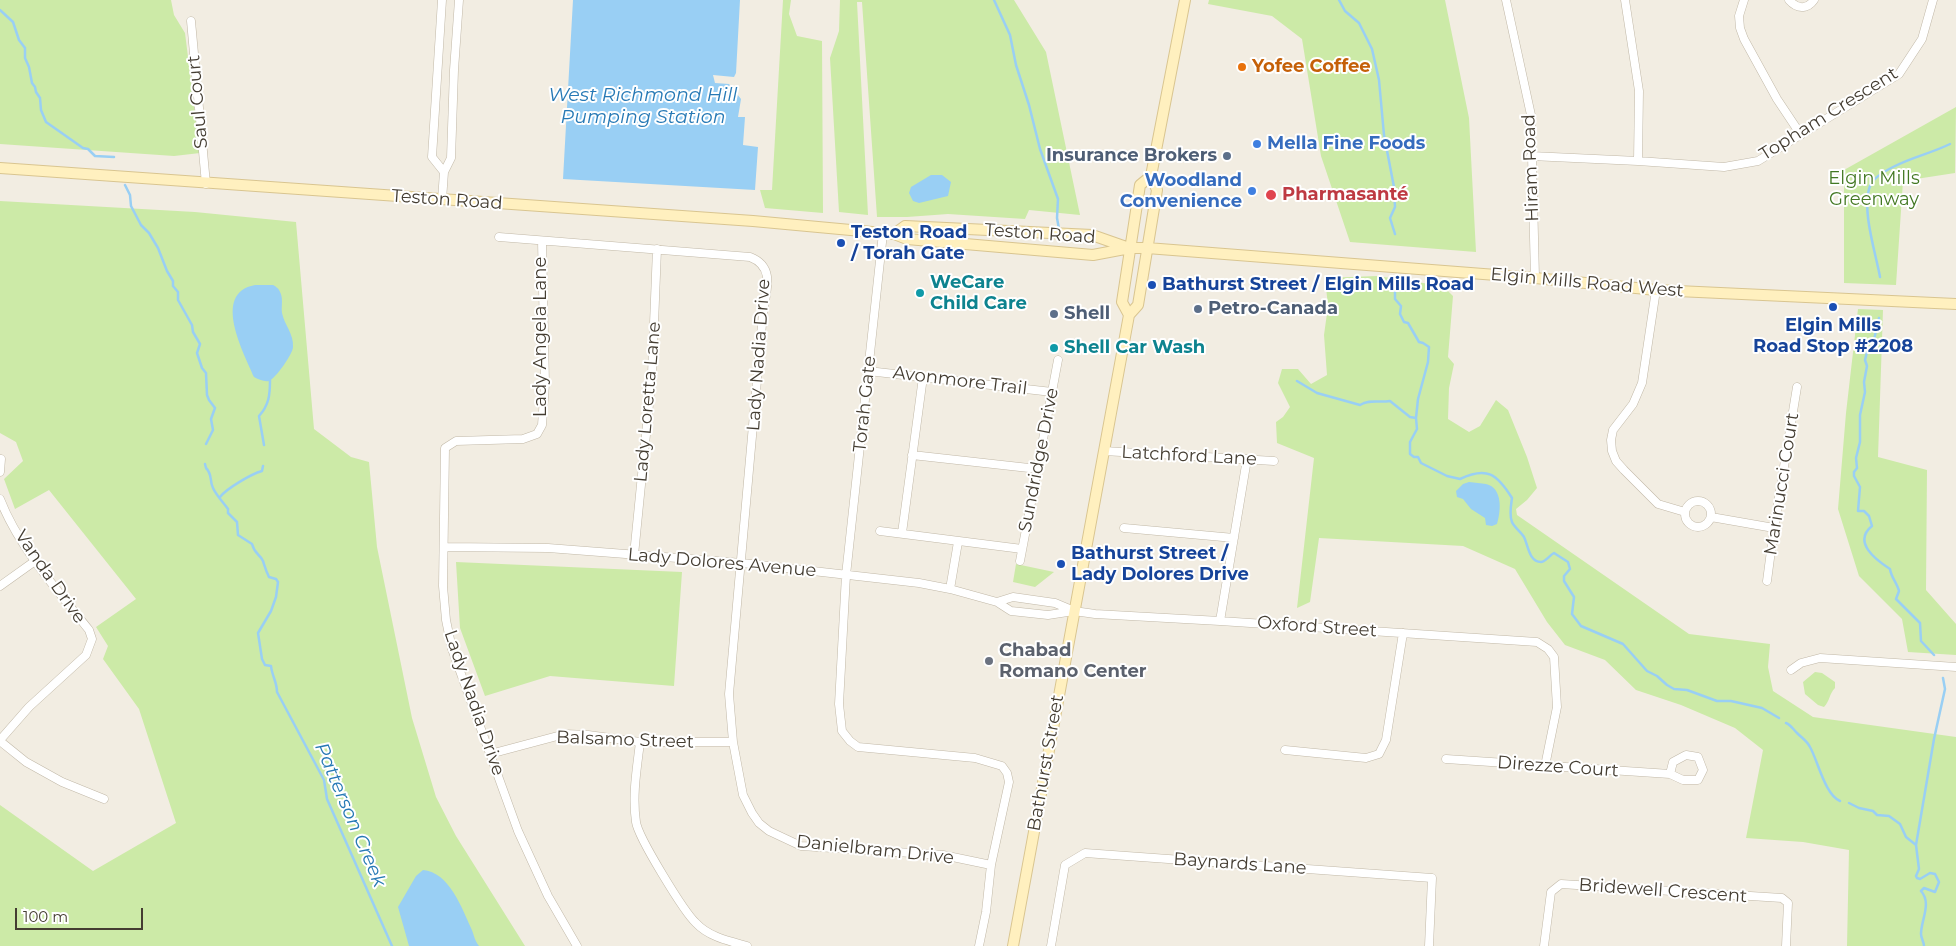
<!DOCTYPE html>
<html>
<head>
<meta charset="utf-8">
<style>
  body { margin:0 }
  #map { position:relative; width:1956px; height:946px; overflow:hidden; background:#f2ede2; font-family:Montserrat,sans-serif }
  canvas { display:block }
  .scale { position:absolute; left:15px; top:908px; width:128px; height:22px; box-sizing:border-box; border:2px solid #443d32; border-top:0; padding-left:6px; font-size:15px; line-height:18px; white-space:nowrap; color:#443d32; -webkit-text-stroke:4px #fff; paint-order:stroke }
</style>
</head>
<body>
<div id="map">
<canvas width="1956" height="946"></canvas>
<div class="scale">100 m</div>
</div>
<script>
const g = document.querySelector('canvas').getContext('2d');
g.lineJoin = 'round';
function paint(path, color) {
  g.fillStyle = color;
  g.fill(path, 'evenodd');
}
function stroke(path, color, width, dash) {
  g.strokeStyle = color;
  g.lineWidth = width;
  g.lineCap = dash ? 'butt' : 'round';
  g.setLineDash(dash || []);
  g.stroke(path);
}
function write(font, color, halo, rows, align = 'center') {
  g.font = font + ' Montserrat,sans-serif';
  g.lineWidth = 4;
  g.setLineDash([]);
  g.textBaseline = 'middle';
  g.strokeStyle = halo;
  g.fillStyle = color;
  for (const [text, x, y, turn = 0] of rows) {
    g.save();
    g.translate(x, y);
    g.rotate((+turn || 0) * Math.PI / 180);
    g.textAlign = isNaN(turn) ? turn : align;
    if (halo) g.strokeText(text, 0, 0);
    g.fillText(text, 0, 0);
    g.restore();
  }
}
const green = new Path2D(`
  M0,0H171L174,15L185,33L200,153L174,156L0,144Z
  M783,0H791L789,14L797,36L822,41L823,213L765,208L760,190H772Z
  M840,0H1014L1046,52L1080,215L1029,210L1025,219L948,214L907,217H877L862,2H857L868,215L839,212L830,58L839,31Z
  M1209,0H1445L1469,118L1476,252L1350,242L1321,156L1302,39L1272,16L1208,4Z
  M1956,107L1955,173L1903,181L1896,285L1844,283V170Z
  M0,201L195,212L296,222L314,429L351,457L369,462L377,547L412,718L436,797L456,836L525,946H0V805L93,871L176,823L139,709L103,659L108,646L96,627L136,599L49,490L15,509L4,479L23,461L16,442L0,433Z
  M1377,276L1443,286L1453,296L1448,357L1454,364L1449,388L1448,419L1469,432L1480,426L1496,400L1508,410L1527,457L1537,488L1527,500L1516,509L1517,515L1689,634L1770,644L1768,667L1773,691L1813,717L1956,737V946H1847L1849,850L1803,842L1746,838L1763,750L1735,728L1681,705L1636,690L1605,660L1565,645L1547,622L1515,569L1463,546L1319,538L1310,602L1297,608L1314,458L1277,443L1276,422L1283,417L1290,407L1278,383L1282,369H1298L1311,384L1327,375L1324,335L1328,306L1325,278Z
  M1858,309L1883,310L1878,457L1927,470L1926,590L1956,624V655L1908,652L1902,619L1859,576L1838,509L1846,413Z
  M456,562L682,572L674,686L550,676L485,696L460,628Z
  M1016,564L1054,572L1035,587L1013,582Z
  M1815,672L1822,673L1835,682V688C1829,694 1830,701 1824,707L1818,705L1805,694L1803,682Z`);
const water = new Path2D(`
  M573,0H740L736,73L734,77L713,75L715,83L729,84L741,99L738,117H745L743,145L758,147L755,190L563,179Z
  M931,175H942L951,182L948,196L919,203L913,201L909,193L911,187Z
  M255,285H273C274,285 279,289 279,290C284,298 281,305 282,313C284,324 294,334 293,347C293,354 275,379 269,381C264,382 258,379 254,377C244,353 211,293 255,285Z
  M1469,482C1475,483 1481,483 1486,484C1503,488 1501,511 1497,524L1492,526L1486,525L1485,518L1471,509L1463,499L1457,497L1456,491L1463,484Z
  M423,870C449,872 462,908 471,928C474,934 474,940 479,946H409L398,907L416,876Z`);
const stream = new Path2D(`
  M994,0L1010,35L1016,65L1029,105L1040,149L1058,199L1057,218L1059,229
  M1339,0L1345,11L1359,23L1372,49L1379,80L1384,135L1394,187L1395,207L1390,218L1395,234
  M0,10L13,22L19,40L25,48V58L29,67L32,83L35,87L36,92L40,98L41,110L46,122L83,148L88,149L95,156L114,157
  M125,185L130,195L131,206L141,225L149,233L158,248L167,271L173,281V286L178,292V300L192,325L193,332L200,344L197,353L202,368L206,373L207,395L209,400L215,408L211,419L213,430L206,444
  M1880,277C1876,254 1861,209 1870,186C1873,178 1885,171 1893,167C1912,157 1932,153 1950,144
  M1395,286V299L1401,306L1400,314L1404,322L1408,323L1419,342L1423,343L1429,347L1428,362L1418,399L1416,418L1417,429L1410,442V454L1414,457H1418L1421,463L1447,476L1460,479C1487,466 1497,474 1512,498C1511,505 1509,515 1512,522C1514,527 1521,532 1524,537C1528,545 1529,562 1541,562C1545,562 1550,555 1554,553L1568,562L1570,569L1564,576V581L1574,597L1572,614L1581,626L1623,644L1647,671L1657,676L1667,685L1674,689L1687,690L1717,701H1731L1762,708L1779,718
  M1879,318L1873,344L1867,352L1865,360L1867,366L1864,382L1865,392L1860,415V442L1856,458L1857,468L1854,472V476L1860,487L1858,511H1864L1869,516L1872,526C1852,542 1876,560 1890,569C1891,577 1897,583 1899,591L1896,599L1920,623L1921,641L1934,655
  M1297,381L1317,393L1360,405C1370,399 1378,403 1390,401L1410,417L1416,418
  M264,445L259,416C269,405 270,395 270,380
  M205,464L206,468C213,475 209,480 213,488C216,495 223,502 228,509V513L237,522L238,535L252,544C255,555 260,554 263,561C265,567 266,571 269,577L276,579L278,582L276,597L271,611L258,633L262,659L265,665L271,666C272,676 277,682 277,692L324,780L327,799L392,946
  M220,497C226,489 251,474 262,471L263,466
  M1786,723C1791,725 1793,729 1797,733C1802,738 1807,741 1810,747C1818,761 1825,795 1840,801
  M1849,803L1859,808L1873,811L1877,815L1889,816L1900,824L1906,837L1916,845
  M1924,946C1924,942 1921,938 1921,934C1921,920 1932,903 1921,891L1924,888L1935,892L1939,882L1935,874L1930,873L1920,879L1917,878L1916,876L1919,869L1916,845L1934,739L1945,689L1943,678`);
const street = new Path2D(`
  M442,0L432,157L444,172
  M1506,0L1531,115L1535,278
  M1625,0L1639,91L1638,161
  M1744,0L1739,16L1740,28L1744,39L1777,99L1801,135
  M1789,0C1797,9 1807,10 1814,0
  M191,21L206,184
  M1531,156L1638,161L1724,167L1758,161L1899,74L1922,39L1933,0
  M442,200L444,172L451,158L454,70L459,0
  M883,233L846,575L839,704L842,731L850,741L858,747L975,758L1002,766L1007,773L1009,782L991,865L986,912L979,946
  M499,237L750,257C776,267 766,291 763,313L729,694L733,742L743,795L752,813L759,823L769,831L801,846L943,855L991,865
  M542,241L545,384L542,425L537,434L523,439L456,441L445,448L443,586L446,620L452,649L518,831L548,896L577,946
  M1656,290L1642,383L1633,404L1613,430L1611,440L1612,451L1616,461L1624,470L1658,504L1685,512
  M868,371L1052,392
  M1104,451L1274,461
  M912,455L1038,469
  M0,472L1,459
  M0,499C18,546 58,591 89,630L92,639L86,655L29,707L0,740
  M1685 514a13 13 0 1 1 26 0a13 13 0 1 1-26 0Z
  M1711,517L1774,528
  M1124,528L1234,538
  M880,531L1022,549
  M902,533L923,377
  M444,547L548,548L742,563L919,583L950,589L997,602L1011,611L1048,615L1074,611
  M634,555L652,374L657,249
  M1020,561L1058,360
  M1767,581L1774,528L1797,387
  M0,586L35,561
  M950,589L958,542
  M997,602L1013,597L1055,603L1074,611L1095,614L1220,621L1537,642L1548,649L1554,657L1557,707L1545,766
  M1220,621L1247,459
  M1791,670L1801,663L1820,658L1956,667
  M0,741L26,762L62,782L104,799
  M640,742C637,768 632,795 636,822C638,837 684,912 696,923C709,937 729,941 747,946
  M1285,750L1366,758L1379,754L1386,740L1403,633
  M490,754L565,734L588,735L640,742H733
  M1446,759L1670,774L1683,780H1698L1703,770L1698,757L1686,755L1673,762L1670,774
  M1051,946L1065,865L1085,853L1432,878L1429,946
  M1544,946L1551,892L1561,884L1782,898L1788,903L1786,946`);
const secondary = new Path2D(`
  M0,168L753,221L894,234L907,239L1093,255L1130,248H1147L1535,278L1656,290L1956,304
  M894,234L905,226L1092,235L1129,248
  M1129,315L1122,302L1140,185L1151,176
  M1013,946L1129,315L1138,305L1157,190L1151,176L1185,0`);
const markers = [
  [1242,67,5,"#e8710a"],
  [1257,144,5,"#3f7fe0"],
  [1227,156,5,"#5c6f8a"],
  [1252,191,5,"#3f7fe0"],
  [1271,195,6,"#e0444e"],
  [841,243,5,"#1a4fb4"],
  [1152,285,5,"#1a4fb4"],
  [920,293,5,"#0f9aa8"],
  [1833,307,5,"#1a4fb4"],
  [1198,309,5,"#5c6f8a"],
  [1054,314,5,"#5c6f8a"],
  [1054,348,5,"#0f9aa8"],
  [1061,564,5,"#1a4fb4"],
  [989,661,5,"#6b7280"]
];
const foodNames = [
  ["Yofee Coffee",1252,67]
];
const streetNames = [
  ["Saul Court",198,102,-95],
  ["Topham Crescent",1829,114,-32],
  ["Hiram Road",1531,168,-92],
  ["Teston Road",447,200,4],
  ["Teston Road",1040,234,4],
  ["Elgin Mills Road West",1587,283,5],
  ["Lady Angela Lane",541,337,-90],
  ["Lady Nadia Drive",759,355,-86],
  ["Avonmore Trail",960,381,7],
  ["Lady Loretta Lane",648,402,-85],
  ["Torah Gate",865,404,-84],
  ["Latchford Lane",1189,456,3],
  ["Sundridge Drive",1039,460,-79],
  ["Marinucci Court",1782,484,-81],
  ["Lady Dolores Avenue",722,563,5],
  ["Vanda Drive",50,577,55],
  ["Oxford Street",1317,627,4],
  ["Lady Nadia Drive",474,703,71],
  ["Balsamo Street",625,740,2],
  ["Bathurst Street",1046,763,-80],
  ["Direzze Court",1558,767,4],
  ["Danielbram Drive",875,850,6],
  ["Baynards Lane",1240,864,4],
  ["Bridewell Crescent",1663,891,4]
];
const shopNames = [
  ["Mella Fine Foods",1267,144],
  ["Woodland",1242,181,"right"],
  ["Convenience",1242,202,"right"]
];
const serviceNames = [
  ["Insurance Brokers",1217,156,"right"],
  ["Petro-Canada",1208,309],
  ["Shell",1064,314]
];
const parkNames = [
  ["Elgin Mills",1874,179],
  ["Greenway",1874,200]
];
const healthNames = [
  ["Pharmasanté",1282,195]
];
const transitNames = [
  ["Teston Road",851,233],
  ["/ Torah Gate",851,254],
  ["Bathurst Street / Elgin Mills Road",1162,285],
  ["Elgin Mills",1833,326,"center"],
  ["Road Stop #2208",1833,347,"center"],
  ["Bathurst Street /",1071,554],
  ["Lady Dolores Drive",1071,575]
];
const cultureNames = [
  ["WeCare",930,283],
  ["Child Care",930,304],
  ["Shell Car Wash",1064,348]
];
const worshipNames = [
  ["Chabad",999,651],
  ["Romano Center",999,672]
];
const waterNames = [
  ["West Richmond Hill",643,95],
  ["Pumping Station",643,117],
  ["Patterson Creek",350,815,67]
];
paint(green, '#cceaa7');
paint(water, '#99cff4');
stroke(stream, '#99cff4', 2.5);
stroke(street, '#c1b8a7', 9);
stroke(secondary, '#d9c590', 12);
stroke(street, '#fff', 8);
stroke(secondary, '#fff0bf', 10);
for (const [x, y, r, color] of markers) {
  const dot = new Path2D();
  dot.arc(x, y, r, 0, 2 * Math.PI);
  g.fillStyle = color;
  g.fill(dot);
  stroke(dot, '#fff', 2);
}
write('bold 18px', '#c56008', '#fff', foodNames, 'left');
write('18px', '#443d32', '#fff', streetNames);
write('bold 18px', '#366cbe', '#fff', shopNames, 'left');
write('bold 18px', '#4e5e75', '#fff', serviceNames, 'left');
write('18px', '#437823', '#fff', parkNames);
write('bold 18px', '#be3a42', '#fff', healthNames, 'left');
write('bold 18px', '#164399', '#fff', transitNames, 'left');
write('bold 18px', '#0d838f', '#fff', cultureNames, 'left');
write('bold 18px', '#5b616d', '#fff', worshipNames, 'left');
write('italic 19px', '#2679b5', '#fff', waterNames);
</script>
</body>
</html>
